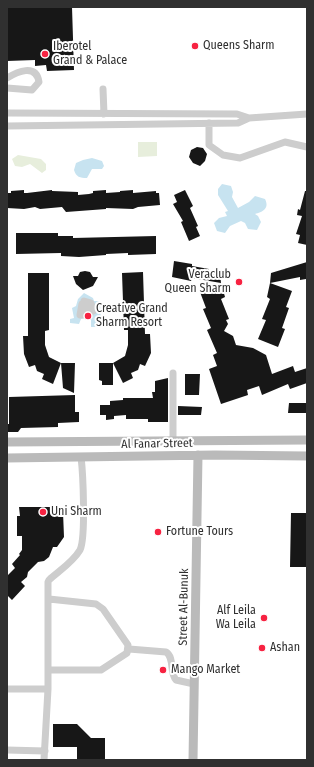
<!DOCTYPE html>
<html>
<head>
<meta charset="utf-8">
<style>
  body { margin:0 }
  #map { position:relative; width:314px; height:767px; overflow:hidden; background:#fff; font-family:"Fira Sans Condensed",sans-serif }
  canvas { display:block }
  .frame { position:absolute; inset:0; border:8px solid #303030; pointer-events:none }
</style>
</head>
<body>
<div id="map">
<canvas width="314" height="767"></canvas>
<div class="frame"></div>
</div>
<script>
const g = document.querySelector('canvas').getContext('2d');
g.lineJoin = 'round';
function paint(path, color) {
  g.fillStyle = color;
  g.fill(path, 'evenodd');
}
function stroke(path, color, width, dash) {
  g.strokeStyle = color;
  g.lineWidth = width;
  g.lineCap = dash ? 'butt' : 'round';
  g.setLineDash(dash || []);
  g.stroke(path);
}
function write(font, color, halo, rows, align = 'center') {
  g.font = font + ' "Fira Sans Condensed",sans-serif';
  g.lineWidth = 4;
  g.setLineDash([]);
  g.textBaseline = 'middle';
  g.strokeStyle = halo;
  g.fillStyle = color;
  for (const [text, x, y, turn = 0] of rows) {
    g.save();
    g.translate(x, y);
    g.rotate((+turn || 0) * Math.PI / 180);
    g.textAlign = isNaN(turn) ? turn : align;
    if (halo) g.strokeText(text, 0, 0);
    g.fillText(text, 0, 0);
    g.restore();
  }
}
const green = new Path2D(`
  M138,142H157V156L138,157Z
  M18,155L41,159L46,164V170L42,173L30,164L22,167L15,166L12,159Z`);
const water = new Path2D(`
  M92,158L102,161L104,166L102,169H92L87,178C80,178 76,177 74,170L76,163L83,160Z
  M222,184L231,186L233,192L232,197L238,208L249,202L255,196L265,199C270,209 262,212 255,214L258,216L261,222L257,230L248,229L245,223L241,221L230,226L225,233L217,231L214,223L219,218L227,216L225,212L228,211L218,195V189Z
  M84,293L93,298L94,301H100L101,324L98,327H91V320L87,318L81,319L79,324L70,323V319L74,318L72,308L76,306L78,299Z`);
const building = new Path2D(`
  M7,7H72L74,70L47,71L46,65L35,66V60L7,61Z
  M197,147L203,148L207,154L205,161L200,166L193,163L189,157L191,150Z
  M24,190V193H27L52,190V191L78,192V195L89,194L93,193V191L106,190V193L120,192V191L133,190V193L156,191V193H159L160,205L138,207L133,209L106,208V209L66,212L62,207L40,209L35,207L24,209L7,208V193H11V191Z
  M185,190L193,206L190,208L198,226L196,227L200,236L189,241L181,222L183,221L173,204L177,202L174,195Z
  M305,191H307V245L298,243L300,235L296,234L302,216L297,215L298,209L300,210Z
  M16,233H58V236H73V238L156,236V254L128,255V253L106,254V255L79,257L61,256V253L16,254Z
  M174,261L192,264V266L209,269V271L220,273L221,283L192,278L191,281L172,277Z
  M307,262L306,279L300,280V277L270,283L271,273Z
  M85,271L90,272L93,277H98L93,286L83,290L76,284L73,276H78L80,272Z
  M143,272L145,334H150L151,353L145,366L140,364L138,370L131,373L133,378L123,383L113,363L125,356L128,345V330H124L122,273Z
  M28,273H49V330L45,331V345L49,357L61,363L53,384L42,379L44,374L37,371L35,365L29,367L24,354L23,336H28Z
  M221,283L225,297L221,299L229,319L226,320L228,324L224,331L233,336L236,345L253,348L266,355L272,374L293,366L295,372L307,368V383L290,389L288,384L262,395L259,386L247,390L248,395L221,404L209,369L217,366L213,355L217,353L207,330L211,328L203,309L206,308L200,292Z
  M270,283L292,291L286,307L289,308L282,328L285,329L278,347L258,339L266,320L262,319L270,299L267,297Z
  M61,363H75L74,393L63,388Z
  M99,363H113V385H102V381L99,380Z
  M185,374H200L199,395H185Z
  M168,378V422H148V419H126V415L114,416V419L106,420V415H100V405H110V401L123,400V398H153L152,392H155V381Z
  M75,395V412H79V422L58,423V427L21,428L18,432H7V424H9V397Z
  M289,403H307V413H288Z
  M178,406L202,407L201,415H178Z
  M19,507H56V512H63L64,537L57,547H53L49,557L44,561L38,562L28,572L27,577L21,582L25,586L12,600L7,595V576L15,568L12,564L20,555L19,554L22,550V536H17V516H20Z
  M291,513H307V567H290Z
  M53,724H77L91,738H105V760H77V747H53Z`);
const street = new Path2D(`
  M7,78C17,72 36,63 39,82L32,90L7,88
  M103,89L104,114
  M7,113L237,114L249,118L238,123L7,126
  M249,118L307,114
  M209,123V145L223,155L240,158L285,142L307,147
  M84,301L91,303L93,311L84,305Z
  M82,304L90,314L80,315Z
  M173,440V373
  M129,649L166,652C175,658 169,672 176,680L194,684
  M48,670H101L127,653L128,645L103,609L96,604L49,599
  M7,689H48
  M7,750L45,751
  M44,760L48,689V582L49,580C59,571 73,562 80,550C86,538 83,473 81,457`);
const secondary = new Path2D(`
  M7,442L307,440
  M7,458L215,455L307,456
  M193,760L198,455`);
const markers = [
  [195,46,4,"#f72241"],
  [45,54,4,"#f72241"],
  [239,282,4,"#f72241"],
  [88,316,4,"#f72241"],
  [43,512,4,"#f72241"],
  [158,532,4,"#f72241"],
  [264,618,4,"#f72241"],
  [262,648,4,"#f72241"],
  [163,670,4,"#f72241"]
];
const poiNames = [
  ["Queens Sharm",203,46],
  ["Iberotel",53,47],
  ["Grand & Palace",53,61],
  ["Veraclub",231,275,"right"],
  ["Queen Sharm",231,289,"right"],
  ["Creative Grand",96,309],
  ["Sharm Resort",96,323],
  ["Uni Sharm",51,512],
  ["Fortune Tours",166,532],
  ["Alf Leila",256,611,"right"],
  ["Wa Leila",256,625,"right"],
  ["Ashan",270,648],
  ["Mango Market",171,670]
];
const streetNames = [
  ["Al Fanar Street",157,444,-1],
  ["Street Al-Bunuk",184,607,-89]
];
paint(green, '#e7eedc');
paint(water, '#c7e3f0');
paint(building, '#171717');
stroke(street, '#cdcdcd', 7);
stroke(secondary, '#bababa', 9);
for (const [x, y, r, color] of markers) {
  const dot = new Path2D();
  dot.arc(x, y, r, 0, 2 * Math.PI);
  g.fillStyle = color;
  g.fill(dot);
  stroke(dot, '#fff', 1.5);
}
write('12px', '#303030', '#fff', poiNames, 'left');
write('12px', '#303030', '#fff', streetNames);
</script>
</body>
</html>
